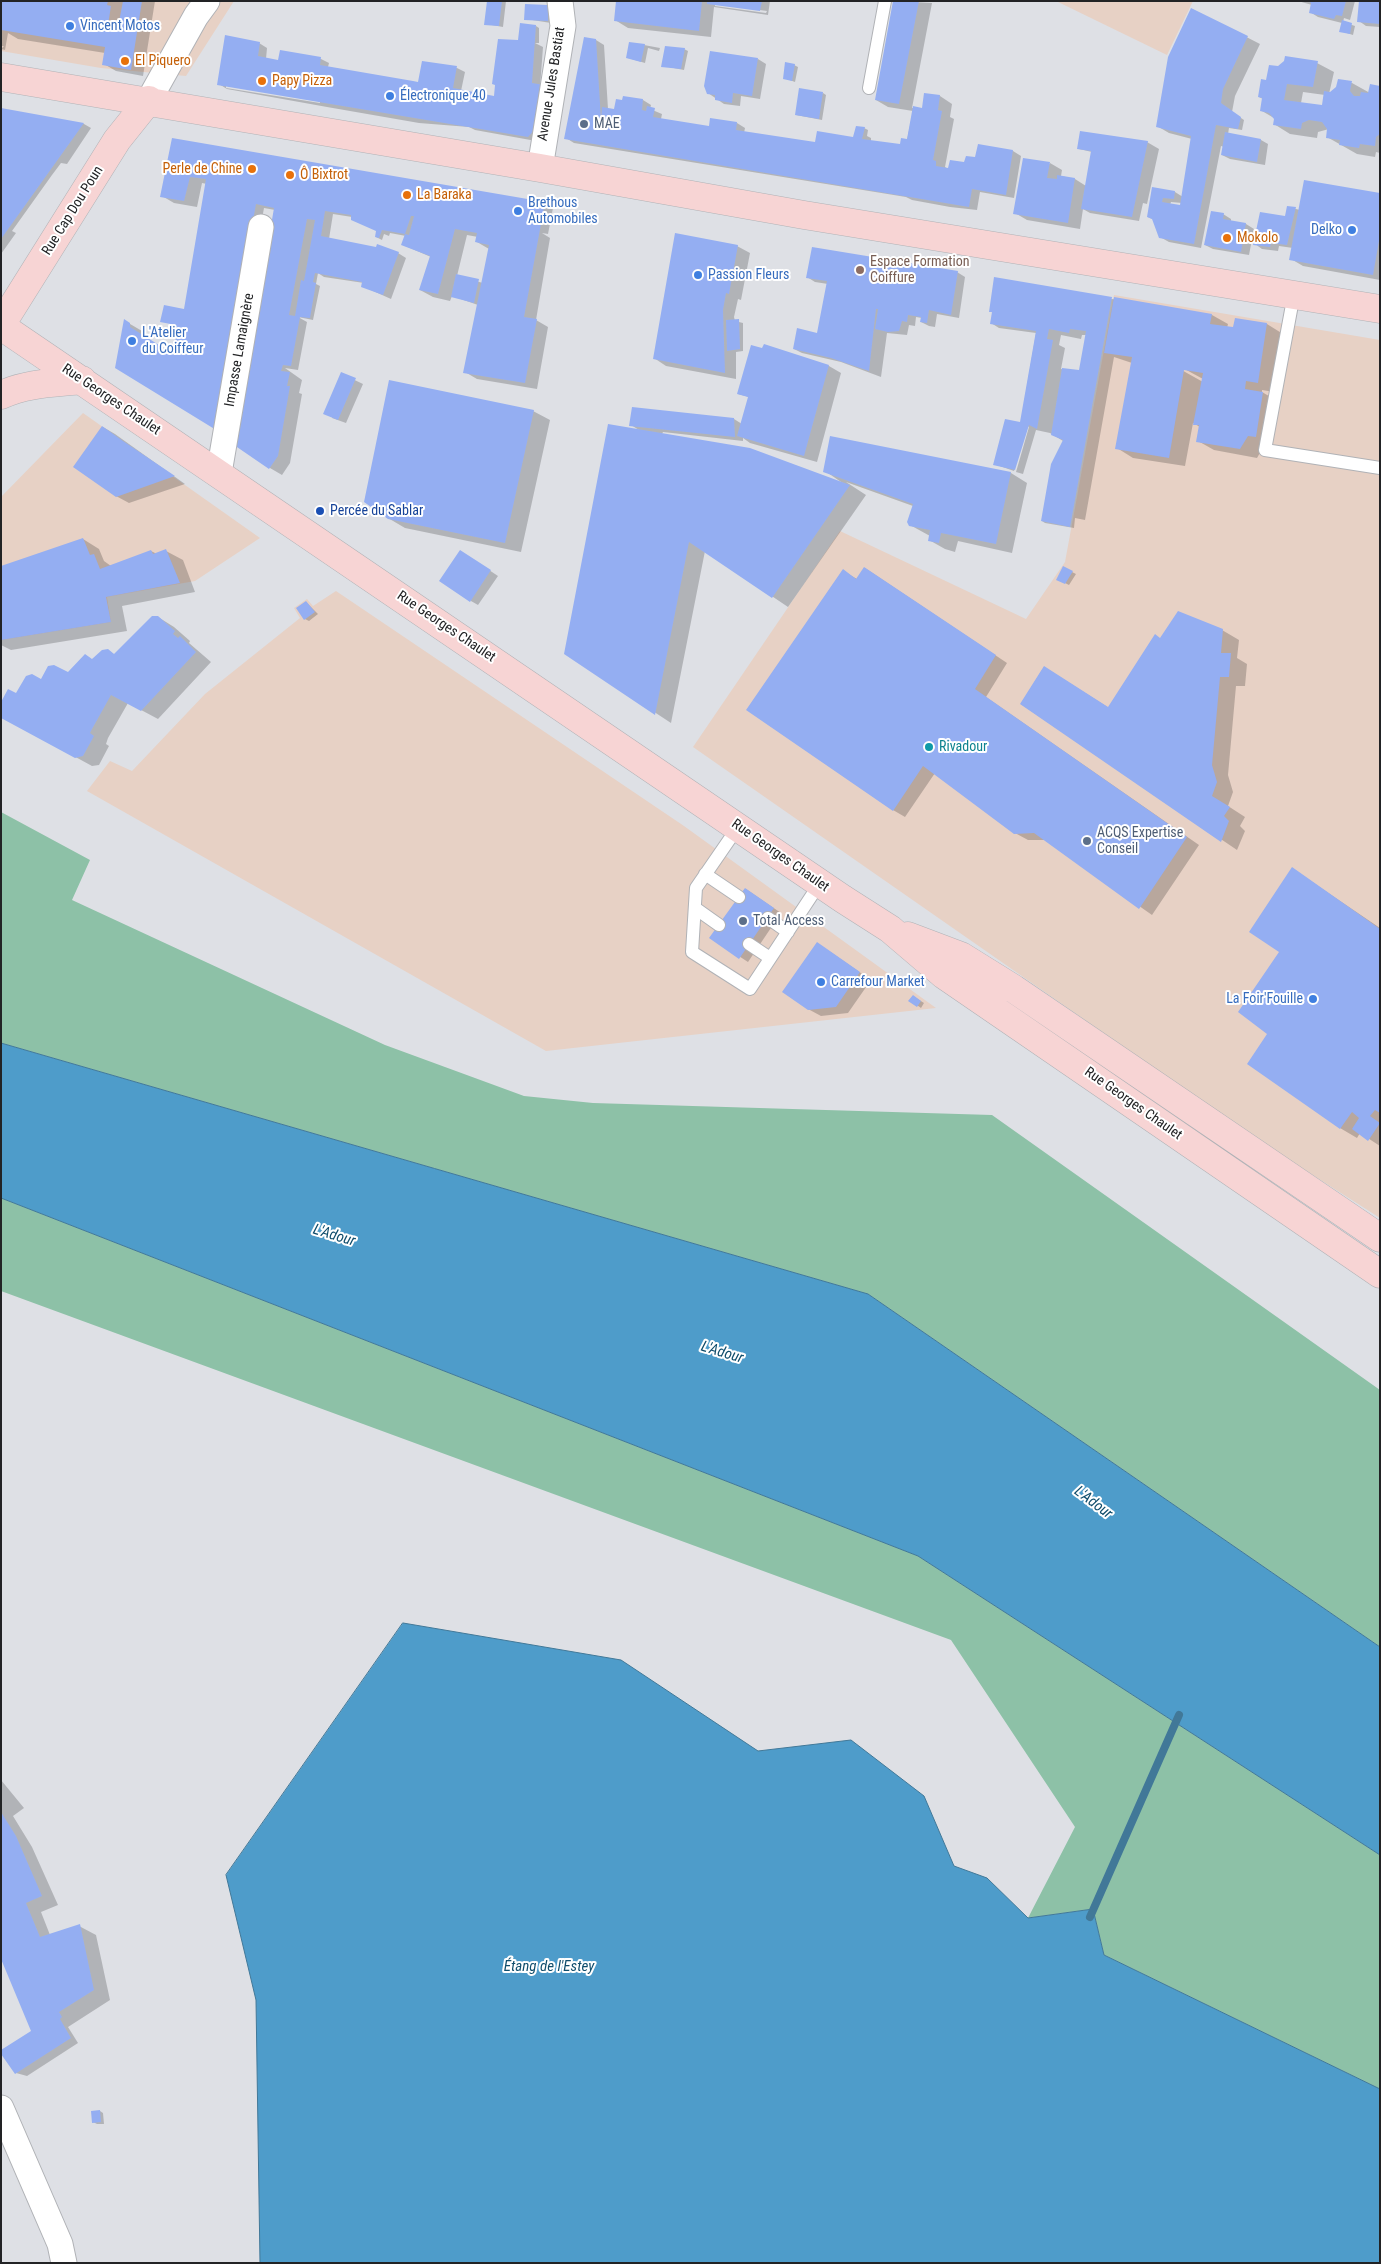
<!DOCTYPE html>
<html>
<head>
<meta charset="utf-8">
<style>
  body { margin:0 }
  #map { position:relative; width:1381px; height:2264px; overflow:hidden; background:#dee0e5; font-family:"Roboto Condensed",sans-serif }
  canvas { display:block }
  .frame { position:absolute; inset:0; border:2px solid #222325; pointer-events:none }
</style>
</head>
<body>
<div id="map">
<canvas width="1381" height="2264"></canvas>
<div class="frame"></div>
</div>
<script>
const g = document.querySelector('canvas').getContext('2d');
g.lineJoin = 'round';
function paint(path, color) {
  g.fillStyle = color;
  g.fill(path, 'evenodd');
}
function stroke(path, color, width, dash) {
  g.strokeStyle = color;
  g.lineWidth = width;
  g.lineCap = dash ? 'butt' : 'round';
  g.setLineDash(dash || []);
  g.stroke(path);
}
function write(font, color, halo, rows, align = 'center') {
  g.font = font + ' "Roboto Condensed",sans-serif';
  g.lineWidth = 4;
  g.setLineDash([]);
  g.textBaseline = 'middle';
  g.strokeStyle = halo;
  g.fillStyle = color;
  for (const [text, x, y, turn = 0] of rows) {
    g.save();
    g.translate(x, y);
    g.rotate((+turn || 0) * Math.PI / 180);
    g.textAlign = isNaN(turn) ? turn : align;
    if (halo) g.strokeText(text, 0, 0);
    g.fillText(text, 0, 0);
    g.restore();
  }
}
const commercial = new Path2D(`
  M1,1H234L186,76L101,68L1,51Z
  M1056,1H1193L1167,55Z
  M1114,295L1380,340V1218L1250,1135L693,747L840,531L1026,619L1065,562Z
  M83,413L260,538L195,581L107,597L111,622L1,640V497Z
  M336,591L684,826L936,1008L546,1051L87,791L110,761L132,771L205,694L300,618L294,608L307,599L313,606Z`);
const green = new Path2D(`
  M1,812L90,860L72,900L385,1045L524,1096L593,1103L992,1115L1380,1390V1647L868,1294L1,1043Z
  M1,1198L918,1556L1380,1855V2089L1104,1955L1093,1909L1028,1918L1075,1827L951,1640L1,1291Z`);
const water = new Path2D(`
  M1,1043L868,1294L1380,1647V1855L918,1556L1,1198Z
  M403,1623L621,1660L758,1751L851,1740L924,1796L954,1866L987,1878L1028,1918L1093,1909L1104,1955L1380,2089V2263H260L256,2000L226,1875Z`);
const shadow = new Path2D(`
  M1,1H155L143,76L116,71L104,64L105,53L18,39L8,33L5,50L1,49L4,46H1Z
  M489,1H506L503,27L486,24Z
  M617,1H770L768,15L714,7L711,37L628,28L615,20ZM715,4L767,11L766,13L715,6Z
  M894,1L932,3L912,108L923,109L925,94L940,96L952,104L950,117L954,119L945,167L948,169L976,158L979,145L1013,151L1021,156L1014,198L980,192L977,210L950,207L912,200L906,197L574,143L566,138L596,40L604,45L608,109L615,111L643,100L651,105L650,109L662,114L661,119L710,128L737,123L745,128L744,133L816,143L854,138L864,128L868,130L867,136L871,138V141L901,145L907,140L913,111L888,107L876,100Z
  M1298,1H1355L1350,20L1344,18L1343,22L1355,26L1353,35L1340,31L1342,23L1318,17L1310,12L1312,5Z
  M1380,1V27L1366,26L1359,21Z
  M548,6L552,8L551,23L526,19Z
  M1192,9L1260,44L1235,96L1232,112L1244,120L1242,130L1229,128L1228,134L1261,140L1268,144L1265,165L1230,159L1222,155L1224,147L1221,146L1201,248L1169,242L1160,237L1154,220L1148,217L1153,188L1175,192L1183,197L1192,139L1169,133L1157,126ZM1171,202L1182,203L1181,206L1170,205Z
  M536,26L539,28V43H535L543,47L536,141L475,130L469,127L419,123L327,107L227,89L219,84L259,43L267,48L266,59L279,61L281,52L321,59L329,63L328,67L419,83L423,62L457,68L465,72L461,91L495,97L523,42ZM226,85L320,101V103L226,88Z
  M644,45L660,48L659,51L648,48L645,63L628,58Z
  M684,49L688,51L684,70L663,66Z
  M758,59L766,64L760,99L741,96L740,106L724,104L708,93Z
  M1317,63L1334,72L1329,94L1337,88L1339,81L1352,83L1370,93L1380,87V153L1376,152L1375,157L1357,154L1327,137L1329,129L1318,132L1317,138L1290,134L1274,124V118L1262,111L1263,99L1259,97L1278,67ZM1303,92L1325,95L1323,107L1301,103Z
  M794,65L798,67L795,82L784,78Z
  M823,93L826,95L822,120L796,115Z
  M1,110L84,124L91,128L67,164L61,163L52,175L12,231L16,233L1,254Z
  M173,139L498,195L545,203L553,208L548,234L542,233L550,238L536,320L548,327L537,389L477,379L465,372L478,305L452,296L450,301L433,297L420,290L431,257L403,245L406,236L390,233L389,236L384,234L382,240L376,237L377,231L352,217L333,214L329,239L398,253L406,258L391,299L362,286L364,283L324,277L318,273L316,284L320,286L313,320L298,317L307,322L298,370L285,368L302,380L299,393L302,394L290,463L282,475L270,468L235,444L275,210L264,208L246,307L233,438L116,367L125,321L142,331L141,335L177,357V325L162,321L185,310L207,184L202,183L197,207L174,203L162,196ZM467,235L478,237L477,242L489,249L483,283L457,276Z
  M1147,142L1159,149L1147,204L1143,203L1139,221L1090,213L1083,209L1080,229L1027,220L1015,213L1050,163L1062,170L1061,176L1075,179L1086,186L1092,152L1079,149Z
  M1380,194V280L1303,266L1291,259L1293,248L1279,246L1278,251L1262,249L1255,244L1286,217L1288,207L1300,210Z
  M1223,214L1231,219V222L1246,224L1254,229L1249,255L1213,249L1205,245Z
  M737,246L750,253L741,300L738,299L734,317L735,321L743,323V351L736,352V379L666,366L654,358Z
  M957,272L965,277L959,318L937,314L935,327L929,326L921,322L922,318L916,317L915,326L909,325L907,335L887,333L881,377L841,362L802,353L794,349L818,334L828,284L815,282L807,277Z
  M1112,299L1212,315L1228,324L1227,328L1234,329L1236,319L1267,324L1283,334L1274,392L1262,390V392L1279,402L1265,444L1257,458L1214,450L1198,441L1200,427L1193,423L1185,466L1133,458L1117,448L1132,363L1114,357L1085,520L1075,518L1074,528L1045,523L1042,521L1063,441L1050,433L1036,430L1023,474L1016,472L1029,427L1021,421L1036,333L999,328L991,323L993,313L990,311ZM1061,335L1081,339L1082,335H1086L1080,372L1061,369L1065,348L1059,345ZM1179,366L1203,379V382L1178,368Z
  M765,346L829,366L841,373L817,462L750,443L743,438V441L663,432L662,434L844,484L825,471L831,437L1011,473L1027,483L1012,553L958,541L955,552L945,549L929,540L930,536L910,525L913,506L846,482L866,495L788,607L705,551L671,723L566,654L639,430L631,425L734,419L742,424L749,397L738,394Z
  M342,374L363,384L346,423L332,418Z
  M533,411L550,420L521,552L405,528L388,518Z
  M103,427L115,434L185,484L129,503L116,496Z
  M1027,427L1014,471L994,464Z
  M83,539L99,549L104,561L111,566L151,551L157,554L166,551L183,560L195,592L122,606L127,631L11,650L1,645V567Z
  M468,556L498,576L478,605L471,601Z
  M865,568L1007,663L986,697L1199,845L1152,915L1045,840H1028L1015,833L935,773L905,817L893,810L843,571L857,579Z
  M1064,568L1076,574L1069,585L1061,581Z
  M306,602L318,614L309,621L305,619Z
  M158,617L174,627L190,641L189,643L211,662L158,719L128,703L108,738L106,744L109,746L99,765L92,766L17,725V695L42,680L68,673L108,650L115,655Z
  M1222,630L1239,640L1237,658L1247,664L1245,686H1236L1228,775L1233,792L1228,806L1245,817L1240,826L1245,831L1237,850L1021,704L1044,667L1109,708L1161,639Z
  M1293,869L1380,928V1146L1360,1133L1357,1138L1340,1128L1269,1033Z
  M746,889L781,913L748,962L711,938Z
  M829,951L871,980L848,1013L821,1016L808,1009Z
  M913,996L924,1003L921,1008L910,1000Z
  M1,1780L24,1808L13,1816L32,1847L58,1905L41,1912L50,1935L79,1926L96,1935L110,2000L68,2027L78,2043L27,2076L16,2073L33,2032L1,1957Z
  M100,2111L103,2113L104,2124H97L93,2122Z`);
const stream = new Path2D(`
  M1090,1917L1179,1715`);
const building = new Path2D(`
  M1,1H108L107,5L111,6L108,25L118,27L123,1H142L131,70L102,65L105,47L1,30Z
  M487,1H502L499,26L484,25Z
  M616,1H702L699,31L614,21Z
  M707,1H762L760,11L707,4Z
  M893,1H919L899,104L875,100Z
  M1308,1H1346L1342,16L1336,15L1334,19L1309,13L1311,3Z
  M1359,1H1380V24L1357,22Z
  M525,4L548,5V21L524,20Z
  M1191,8L1248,36L1223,89L1221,103L1241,117L1238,129L1216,125L1194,244L1159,238L1152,219L1147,217L1152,187L1175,191L1174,199L1163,198L1162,202L1180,205L1191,136L1156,127L1168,57Z
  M1342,20L1352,23L1350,34L1339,32Z
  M520,23L536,25L532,83L544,85L537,127L528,137L217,85L225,35L260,42L258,56L278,60L280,50L321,57L320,65L413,81L418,82L422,61L457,66L453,88L494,96L495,85L492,84L498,39L518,40Z
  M584,37L596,39L601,120L602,107L614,109L616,99L622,100L623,96L643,99L642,110L646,111L647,106L655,108L653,117L709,126L710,118L737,122L736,130L815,142L817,131L853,137L856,126L865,127L862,139L900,144L901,138L907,139L913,106L922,108L924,93L940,95L938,110L942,111L933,160L936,161V166L948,168L950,160L964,162L966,156L975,157L978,144L1013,150L1006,195L972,189L969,207L564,139Z
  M629,42L645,44L641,62L626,58Z
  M665,46L685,48L681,69L661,67Z
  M710,51L758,58L752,96L733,93L732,103L715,100V95L707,94L704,86Z
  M1285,56L1318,61L1313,87L1287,84L1284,100L1322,105L1324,91L1330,92L1336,87L1338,79L1352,81L1350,91L1354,96H1360L1361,92L1368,93L1370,84L1380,86V134L1376,137L1375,146L1360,144L1359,148L1339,145L1340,140L1326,138L1327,129L1322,122L1309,120L1302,123L1301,129L1273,125L1274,119L1269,113L1260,111L1262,98L1258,97L1261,79L1266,80L1269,65L1278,66L1284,61Z
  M785,62L795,64L792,81L783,79Z
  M799,88L823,92L819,119L795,115Z
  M1,108L84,123L1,239Z
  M1080,131L1148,141L1132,217L1081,209L1091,151L1077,149Z
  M1225,132L1261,139L1257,162L1221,155Z
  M172,138L545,202L524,317L537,319L525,383L463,373L489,245L475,242L477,233L455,229L438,294L419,290L430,256L401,245L405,234L409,235L414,216H411L405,234L382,230L379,238L375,237L376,231L351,220V215L325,211L321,236L376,247L377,244L399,252L383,295L361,287L362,282L315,273L313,282L316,283L310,318L300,317L291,366L283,365L281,371L290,372L287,386H290L278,456L269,469L234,445L274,208L256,204L238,304L221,433L115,368L124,319L130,323V327L175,355L176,325L160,322L164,305L184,309L206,179L190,177L184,201L160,197ZM307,219L315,220L304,281L301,280L295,316L289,315Z
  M1023,158L1050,162L1047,178L1057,179V175L1075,178L1068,223L1013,214Z
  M1304,180L1380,193V235L1373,275L1289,260Z
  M1287,206L1296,207L1287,245L1271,243L1270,247L1253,245L1260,212L1285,216Z
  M1211,211L1224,213L1223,219L1246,223L1241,252L1204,245Z
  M675,233L738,245L729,294L726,293L723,310L725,373L653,359Z
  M812,247L958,271L951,315L929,310L927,323L920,322L921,317L908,315L907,322L902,321L899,331L888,332L875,329L878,309H876L869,371L831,358L793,349L797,328L817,333L827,281L806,278Z
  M456,274L479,279L474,303L451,297Z
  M994,277L1112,297L1070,527L1041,521L1051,464L1063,440L1051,435L1062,368L1079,370L1086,331L1070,329L1069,333L1049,329L1047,339L1053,340L1037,429L1029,425L1015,470L993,465L1005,419L1020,422L1036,331L990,324L992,312H989Z
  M1114,297L1212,314L1210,324L1233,327L1235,318L1267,323L1258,383L1246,381L1245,389L1263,392L1256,437L1248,436L1240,449L1196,442L1199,425H1193L1203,373L1184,370L1169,458L1115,449L1132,357L1104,353Z
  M739,319L740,349L727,351L726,320Z
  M764,344L829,365L804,456L737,436L748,397L737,394L751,345L762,348Z
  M341,372L356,378L338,420L323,414Z
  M389,380L534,410L505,543L388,519L364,502Z
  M632,407L734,418L735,437L629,426Z
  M608,424L750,448L850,485L772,598L689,542L655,715L564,654Z
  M102,426L123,441L175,476L116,497L73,467Z
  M830,436L1011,472L996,544L941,533L939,543L928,541L930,530L909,526L907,522L913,504L823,472Z
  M83,538L90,555L94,554L100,569L151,550L153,554L166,549L180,583L106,597L111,622L1,640V566Z
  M460,550L491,570L470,602L439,581Z
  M1063,566L1073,571L1065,584L1056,580Z
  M864,567L996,655L975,689L1187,837L1139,909L1034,833L1014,834L923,766L893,811L746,710L843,569L856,579Z
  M306,601L315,612L304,620L296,608Z
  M1178,611L1223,629L1221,653H1231L1229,677H1220L1212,765L1217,782L1212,796L1230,807L1224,816L1229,821L1221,842L1020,704L1044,666L1108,707L1155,634L1160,638Z
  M152,616H158L175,631L173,634L178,638L180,636L196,652L141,711L111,695L92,729L90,733L94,736L83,756L75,758L1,718V702L8,689L16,693L26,676L32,674L41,679L48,666L54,665L68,672L85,654L92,659L102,650L108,649L114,654Z
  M1292,867L1380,929V1113L1375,1110L1370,1116L1380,1123L1368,1141L1352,1129L1359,1118L1352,1112L1340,1129L1247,1064L1267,1034L1238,1012L1279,952L1249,932Z
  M745,888L774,908L739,959L709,938Z
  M817,942L860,972L836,1007L808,1010L782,992Z
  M913,995L921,1001L917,1007L908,1001Z
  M1,1812L16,1836L42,1896L26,1903L40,1937L80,1924L94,1990L59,2012L62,2017L60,2019L71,2038L15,2074L1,2054V2050L31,2031L1,1959Z
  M100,2110L101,2122L92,2123L91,2111Z`);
const service = new Path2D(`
  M869,88L885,1
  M1294,294L1265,450L1380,468
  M738,827L696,888L692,952L750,989L820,883
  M705,874L739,897
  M695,908L719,925
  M768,918L788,932
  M749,944L770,958`);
const minor = new Path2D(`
  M149,100L196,16L207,1
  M540,168L563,26L560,1
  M219,473L261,227
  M1,2108L60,2244L64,2263`);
const secondary = new Path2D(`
  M1,77L540,168L804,215L1380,309
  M1,325L117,140L149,100
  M1,326L843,899L890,929L944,975L1380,1274
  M1,395C27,383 54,383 82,380
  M908,936L961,956L1014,989L1380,1238`);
const markers = [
  [70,26,5,"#3f7fe0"],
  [125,61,5,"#e8710a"],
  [262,81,5,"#e8710a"],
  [390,96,5,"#3f7fe0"],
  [584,124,5,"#5c6f8a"],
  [252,169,5,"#e8710a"],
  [290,175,5,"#e8710a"],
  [407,195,5,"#e8710a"],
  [518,211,5,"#3f7fe0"],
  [1352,230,5,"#3f7fe0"],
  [1227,238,5,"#e8710a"],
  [860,270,5,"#8d6e63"],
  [698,275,5,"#3f7fe0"],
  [132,341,5,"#3f7fe0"],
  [320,511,5,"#1a4fb4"],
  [929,747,5,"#0f9aa8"],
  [1087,841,5,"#5c6f8a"],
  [743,921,5,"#5c6f8a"],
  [821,982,5,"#3f7fe0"],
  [1313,999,5,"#3f7fe0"]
];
const shopNames = [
  ["Vincent Motos",80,26],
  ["Électronique 40",400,96],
  ["Brethous",528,203],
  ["Automobiles",528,219],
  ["Delko",1342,230,"right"],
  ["Passion Fleurs",708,275],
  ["L'Atelier",142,333],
  ["du Coiffeur",142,349],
  ["Carrefour Market",831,982],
  ["La Foir'Fouille",1303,999,"right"]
];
const foodNames = [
  ["El Piquero",135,61],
  ["Papy Pizza",272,81],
  ["Perle de Chine",242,169,"right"],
  ["Ô Bixtrot",300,175],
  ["La Baraka",417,195],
  ["Mokolo",1237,238]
];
const streetNames = [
  ["Avenue Jules Bastiat",552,84,-81],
  ["Rue Cap Dou Poun",73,211,-58],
  ["Impasse Lamaignère",240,350,-80],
  ["Rue Georges Chaulet",111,400,34],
  ["Rue Georges Chaulet",446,627,34],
  ["Rue Georges Chaulet",780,856,35],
  ["Rue Georges Chaulet",1133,1104,35]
];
const serviceNames = [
  ["MAE",594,124],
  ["ACQS Expertise",1097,833],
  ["Conseil",1097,849],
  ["Total Access",753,921]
];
const educationNames = [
  ["Espace Formation",870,262],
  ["Coiffure",870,278]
];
const transitNames = [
  ["Percée du Sablar",330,511]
];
const cultureNames = [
  ["Rivadour",939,747]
];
const waterNames = [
  ["L'Adour",334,1236,17],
  ["L'Adour",722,1353,17],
  ["L'Adour",1093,1503,37],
  ["Étang de l'Estey",549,1967]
];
paint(commercial, '#e7d1c5');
paint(green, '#8dc1a7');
paint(water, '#4e9cca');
stroke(water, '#417898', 1);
paint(shadow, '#0003');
stroke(stream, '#417898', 8);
paint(building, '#94aef2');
stroke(service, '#b0b2b6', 14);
stroke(minor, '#b0b2b6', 27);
stroke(secondary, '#b0b2b6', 29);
stroke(service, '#fff', 12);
stroke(minor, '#fff', 25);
stroke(secondary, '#f7d4d4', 28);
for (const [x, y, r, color] of markers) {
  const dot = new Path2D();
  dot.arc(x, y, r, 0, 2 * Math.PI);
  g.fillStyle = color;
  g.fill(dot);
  stroke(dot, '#fff', 2);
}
write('14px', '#366cbe', '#fff', shopNames, 'left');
write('14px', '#c56008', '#fff', foodNames, 'left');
write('14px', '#222325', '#fff', streetNames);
write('14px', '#4e5e75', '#fff', serviceNames, 'left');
write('14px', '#785e54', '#fff', educationNames, 'left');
write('14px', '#164399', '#fff', transitNames, 'left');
write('14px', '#0d838f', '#fff', cultureNames, 'left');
write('italic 15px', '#0f4d6c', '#fff', waterNames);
</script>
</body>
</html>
